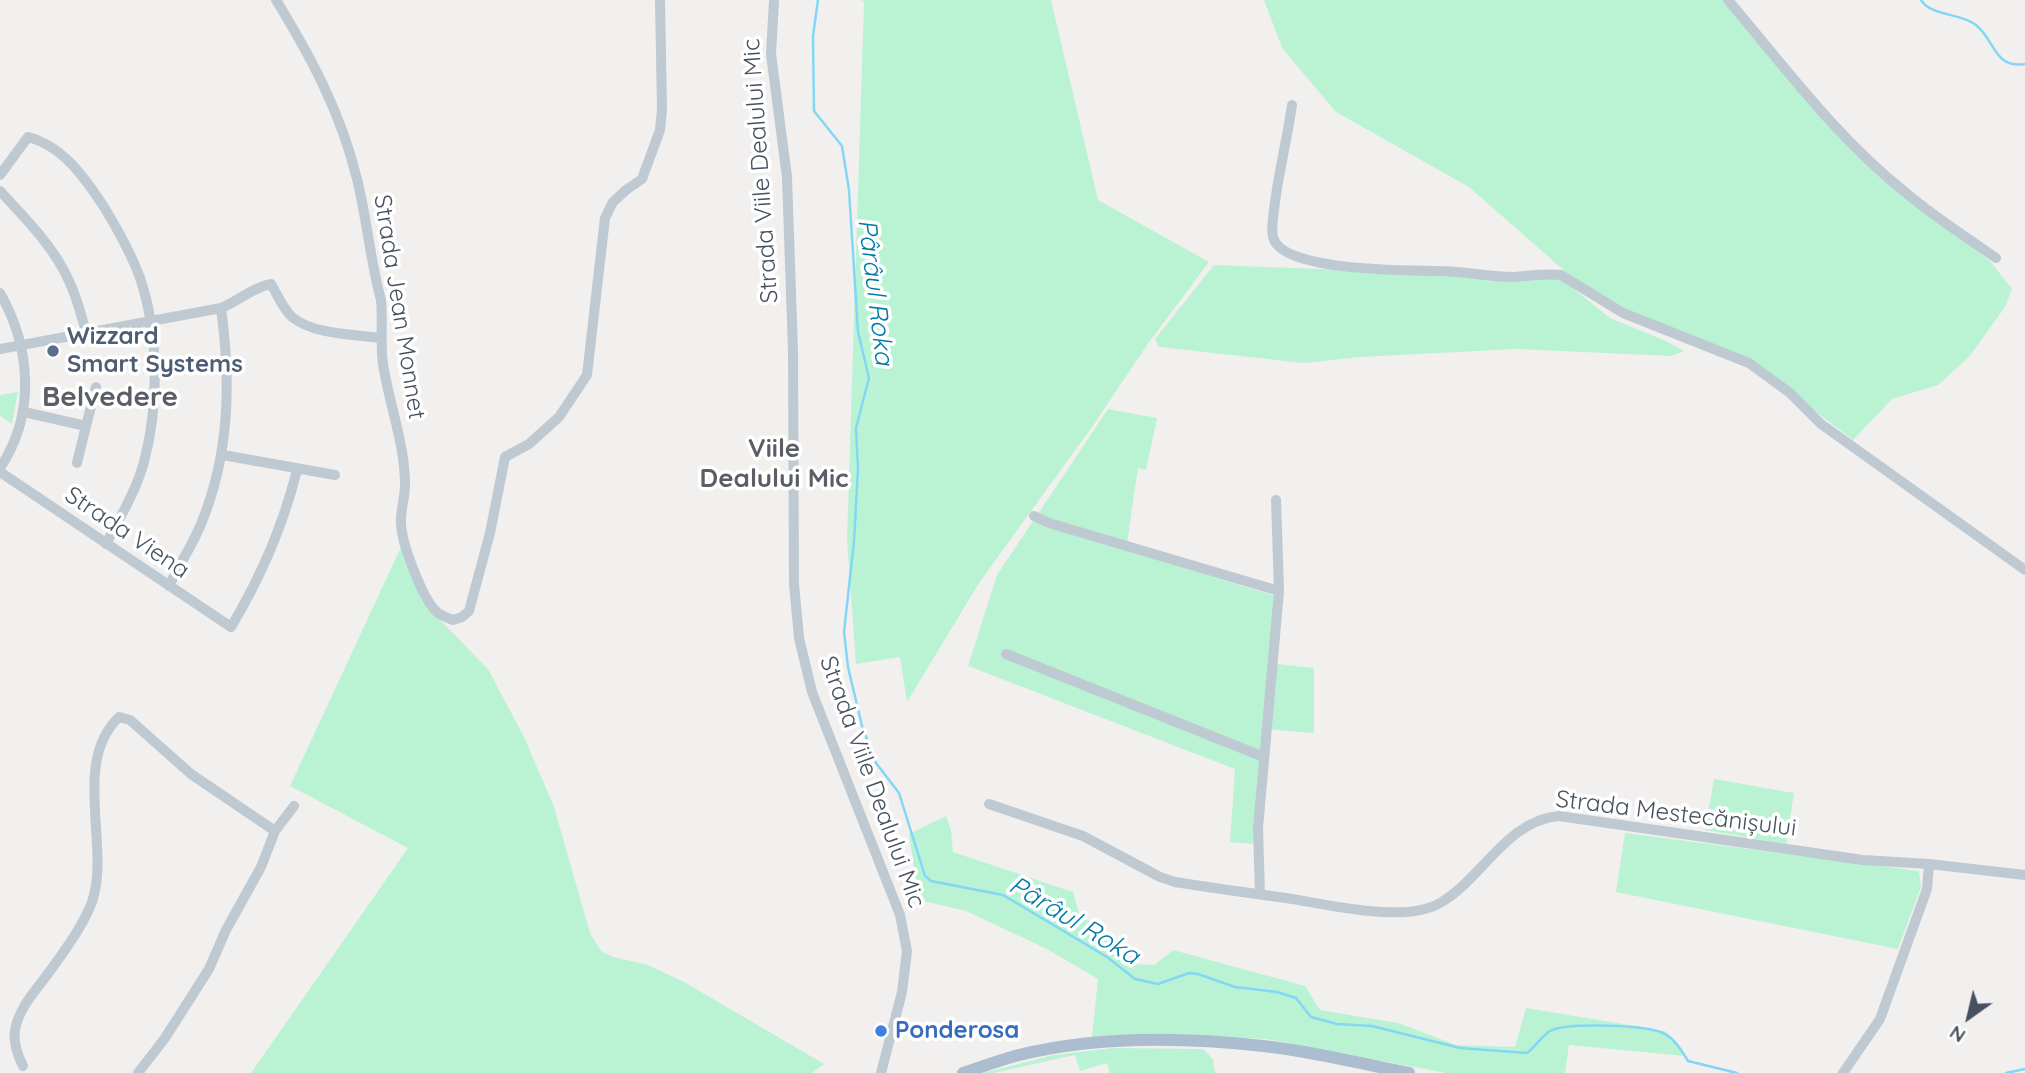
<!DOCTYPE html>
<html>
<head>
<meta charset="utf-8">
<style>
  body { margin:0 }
  #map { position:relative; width:2025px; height:1073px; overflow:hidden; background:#f2efef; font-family:Quicksand,sans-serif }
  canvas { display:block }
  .north { position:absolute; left:1934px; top:982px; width:70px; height:70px; -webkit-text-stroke:5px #fff; paint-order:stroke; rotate:214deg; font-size:19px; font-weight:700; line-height:28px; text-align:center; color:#45515e }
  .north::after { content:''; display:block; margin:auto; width:24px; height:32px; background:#45515e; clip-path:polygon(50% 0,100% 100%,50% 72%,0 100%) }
</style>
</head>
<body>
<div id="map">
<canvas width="2025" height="1073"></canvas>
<div class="north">N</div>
</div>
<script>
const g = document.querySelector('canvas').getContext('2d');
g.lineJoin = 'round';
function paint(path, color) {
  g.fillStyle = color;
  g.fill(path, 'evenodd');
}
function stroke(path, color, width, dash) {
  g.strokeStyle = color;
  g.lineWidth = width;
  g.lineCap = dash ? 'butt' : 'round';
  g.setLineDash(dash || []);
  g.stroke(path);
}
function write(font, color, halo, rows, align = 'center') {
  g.font = font + ' Quicksand,sans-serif';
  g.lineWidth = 7;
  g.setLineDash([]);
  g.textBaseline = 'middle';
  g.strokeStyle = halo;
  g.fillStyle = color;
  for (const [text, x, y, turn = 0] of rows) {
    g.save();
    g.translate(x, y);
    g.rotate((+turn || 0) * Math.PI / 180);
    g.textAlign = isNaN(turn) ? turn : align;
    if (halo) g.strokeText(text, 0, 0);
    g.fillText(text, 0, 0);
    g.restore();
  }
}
const green = new Path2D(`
  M861,0H1051L1098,200L1209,262L1147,345L1092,427L979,583L907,702L900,657L856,664L847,540L864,2Z
  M1264,0H1728L1903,195L1990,261L2012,289L2005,307L1969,357L1938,385L1892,399L1853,440L1776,381L1619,307L1567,273L1469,187L1336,112L1282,48Z
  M1214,265L1560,278L1610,318L1666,341L1684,351L1671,356L1516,349L1361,357L1304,363L1159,347L1155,339Z
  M18,392L12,424L0,416V395Z
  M1108,409L1157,418L1146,470L1138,468L1126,550L1275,596L1269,663L1314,668V733L1263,729L1253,844L1230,842L1235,769L968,666L997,575Z
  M401,547L427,607L488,669L524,737L554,807L590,933L601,951L613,957L648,965L684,982L824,1064L812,1073H251L408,848L290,786Z
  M1714,779L1794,793L1786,844L1705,830Z
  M946,816L951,830L953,852L1073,892L1080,916L1117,938L1135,964L1154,965L1173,950L1305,986L1320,1010L1398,1023L1456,1045L1515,1047L1526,1008L1665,1031L1685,1056L1569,1045L1565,1073H1446L1266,1039L1179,1034L1092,1037L1098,979L1047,949L966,911L919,900L909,834Z
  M1625,833L1919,871L1921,887L1898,949L1616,892Z
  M1113,1048L1203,1049L1213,1059L1215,1073H1110L1107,1063L1080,1071L1075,1055L993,1073H983L1054,1055Z`);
const stream = new Path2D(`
  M818,0L813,36L814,111L842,146L849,190L858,332L869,378L856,428L858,469L854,541L844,632L848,667L862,726L876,763L899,793L925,876L931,881L1003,895L1107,957L1135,979L1158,984L1189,973L1198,974L1235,987L1277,992L1296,998L1311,1017L1337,1024L1372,1026L1460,1048L1527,1053C1535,1047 1542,1036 1550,1031C1566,1022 1647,1025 1663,1033C1674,1038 1682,1051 1688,1061L1737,1073
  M1921,0C1932,17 1959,12 1976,25C1995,40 1994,69 2025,64
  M2006,1073L2025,1069`);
const minor = new Path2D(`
  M276,0C311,57 341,113 357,179C367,219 370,260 381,300C383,322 380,342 383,364C389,403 404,442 405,481C406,495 400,510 401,524C402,544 423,601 438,613C442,616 449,618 453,620L462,617L469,611L490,533L505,457L529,444L559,417L587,375L605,218L613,202L626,190L642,179L660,130L662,109L660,0
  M774,0L771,54L787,177L793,351L794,584L799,638L812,692L900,915L907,951L902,992L881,1073
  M1728,0C1784,66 1837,138 1905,192C1933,216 1965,236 1996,258
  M1292,105C1287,140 1278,175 1274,210C1273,219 1271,229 1273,237C1281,272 1408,270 1439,271C1464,271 1488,277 1513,277C1530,276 1545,273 1561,275L1623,313L1749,363L1790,393L1821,424L2025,570
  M0,175L28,137C63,146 85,178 104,207C118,230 131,253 140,278C159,334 159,405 144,462C136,491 120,518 106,544
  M0,191C25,218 54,247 69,281C77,297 81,315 86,332
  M0,293C31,348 36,414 0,468
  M0,349L221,308C239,301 251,288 271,284C277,294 283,309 292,317C314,335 353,334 380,338
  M24,412L86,426L77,463
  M86,426L96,387
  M223,455L335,475
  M0,472L231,627C261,577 283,526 297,470
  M1034,516L1049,523L1279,591
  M169,586C179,565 192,546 201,524C230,454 231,381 221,308
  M1006,654L1264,757
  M989,804L1083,836L1160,877L1175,882C1212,888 1249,893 1286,898C1327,904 1404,924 1440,903C1482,879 1507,820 1559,816L1863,860L1929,864L1927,889L1880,1019L1843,1073
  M1929,864L2025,875
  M1260,894L1258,828L1279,591L1276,500
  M23,1066C18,1056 13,1042 15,1030C19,1007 37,989 50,971C65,950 83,926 92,902C111,847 71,763 119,717L130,720L191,774L275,831
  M138,1073L165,1038L209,969L226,930L261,867L275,831L294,806`);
const major = new Path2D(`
  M963,1073C981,1067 1000,1060 1019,1055C1097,1036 1183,1037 1263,1046C1312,1051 1361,1064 1409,1073`);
const markers = [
  [53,351,7,"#5c6f8a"],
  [881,1031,7,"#3f7fe0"]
];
const streetNames = [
  ["Strada Viile Dealului Mic",761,171,-94],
  ["Strada Jean Monnet",399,307,81],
  ["Strada Viena",127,533,34],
  ["Strada Viile Dealului Mic",872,782,70],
  ["Strada Mestecănișului",1676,814,7]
];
const serviceNames = [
  ["Wizzard",67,337],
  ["Smart Systems",67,365]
];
const shopNames = [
  ["Ponderosa",895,1031]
];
const waterNames = [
  ["Pârâul Roka",875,292,83],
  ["Pârâul Roka",1074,921,31]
];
const neighbourhoodNames = [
  ["Viile",774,449],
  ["Dealului Mic",774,479]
];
const quarterNames = [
  ["Belvedere",110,398]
];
paint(green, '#baf3d3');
stroke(stream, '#83d7f4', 2.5);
stroke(minor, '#bec9d2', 10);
stroke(major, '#acbdd0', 12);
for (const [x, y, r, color] of markers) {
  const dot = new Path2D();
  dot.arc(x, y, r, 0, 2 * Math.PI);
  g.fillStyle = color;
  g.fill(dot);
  stroke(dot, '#fff', 2.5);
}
write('24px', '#45515e', '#fff', streetNames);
write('bold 24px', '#4e5e75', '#fff', serviceNames, 'left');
write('bold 24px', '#366cbe', '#fff', shopNames, 'left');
write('italic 26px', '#027ba6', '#fff', waterNames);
write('bold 26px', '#5b5f65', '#fff', neighbourhoodNames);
write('bold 28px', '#5b5f65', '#fff', quarterNames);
</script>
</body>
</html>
